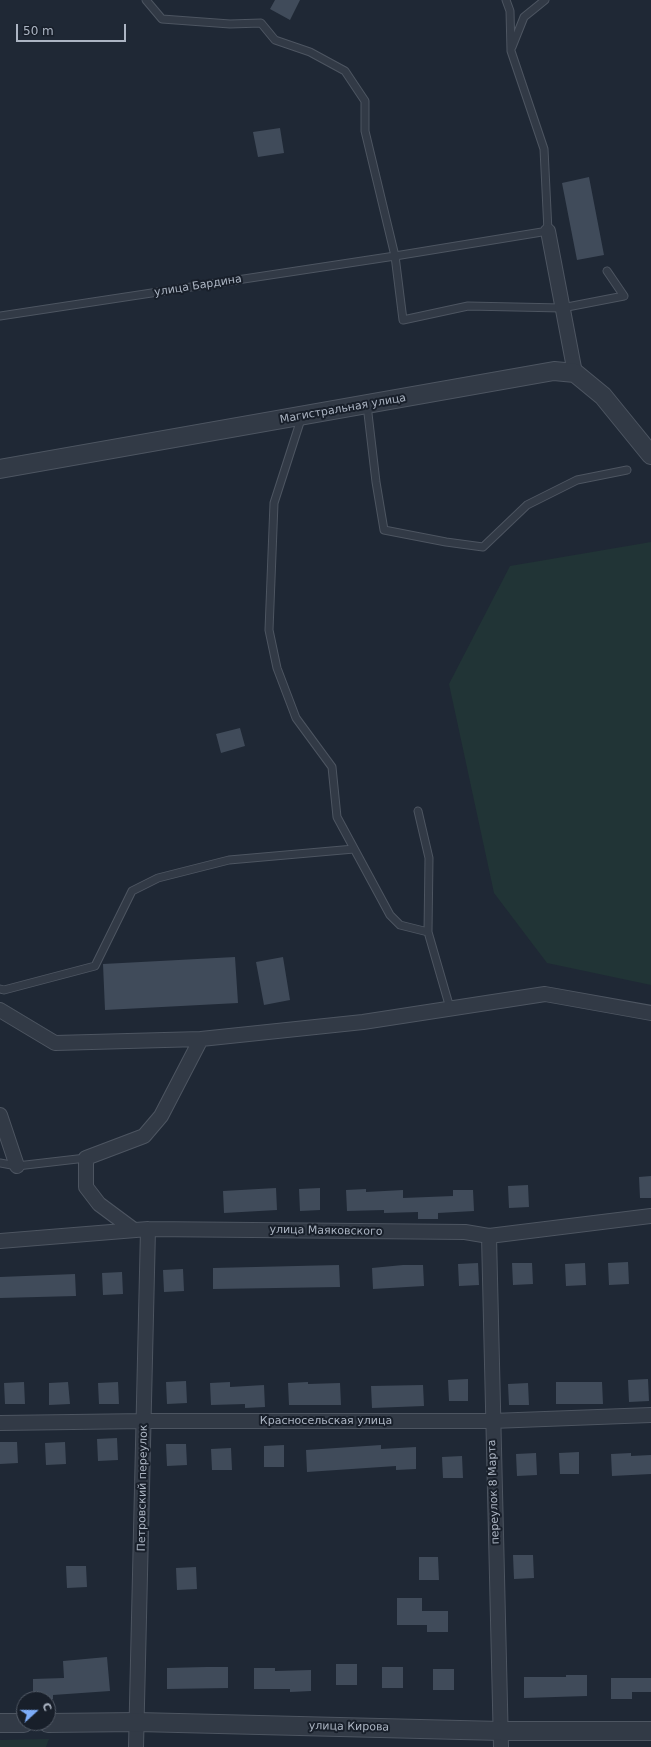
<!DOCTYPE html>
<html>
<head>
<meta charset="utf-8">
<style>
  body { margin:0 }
  #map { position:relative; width:651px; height:1747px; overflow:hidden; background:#1f2835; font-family:"DejaVu Sans",sans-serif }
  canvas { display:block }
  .north { position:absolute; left:16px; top:1691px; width:40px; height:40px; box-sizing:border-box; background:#181f2a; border:1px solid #535b67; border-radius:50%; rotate:69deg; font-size:11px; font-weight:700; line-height:16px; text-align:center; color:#acb5c3 }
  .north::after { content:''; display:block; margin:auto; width:14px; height:18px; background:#7cacf8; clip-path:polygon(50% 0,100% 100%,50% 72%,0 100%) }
  .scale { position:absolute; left:16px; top:24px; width:110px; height:18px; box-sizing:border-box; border:2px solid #acb5c3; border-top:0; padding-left:5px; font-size:12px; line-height:14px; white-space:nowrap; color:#acb5c3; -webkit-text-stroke:3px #181f2a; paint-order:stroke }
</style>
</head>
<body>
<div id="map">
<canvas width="651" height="1747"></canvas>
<div class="north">С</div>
<div class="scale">50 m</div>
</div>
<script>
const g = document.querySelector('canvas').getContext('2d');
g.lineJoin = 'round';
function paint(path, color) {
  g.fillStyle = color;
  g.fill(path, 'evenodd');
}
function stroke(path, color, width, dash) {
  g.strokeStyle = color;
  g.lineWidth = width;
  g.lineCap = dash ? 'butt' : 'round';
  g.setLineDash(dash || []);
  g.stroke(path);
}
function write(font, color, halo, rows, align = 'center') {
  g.font = font + ' "DejaVu Sans",sans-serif';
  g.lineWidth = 4;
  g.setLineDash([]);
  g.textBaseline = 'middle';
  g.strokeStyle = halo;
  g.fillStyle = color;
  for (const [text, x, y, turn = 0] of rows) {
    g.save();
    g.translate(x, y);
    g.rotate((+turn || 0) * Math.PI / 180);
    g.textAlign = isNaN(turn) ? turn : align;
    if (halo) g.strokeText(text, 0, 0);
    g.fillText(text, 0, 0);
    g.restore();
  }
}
const green = new Path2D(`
  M651,542V985L547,963L494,893L449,684L510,566Z
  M49,1739L46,1747H0V1740Z`);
const building = new Path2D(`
  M275,0H300L290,20L270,9Z
  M280,128L284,153L258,157L253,132Z
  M589,177L604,255L577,260L562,183Z
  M240,728L245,746L221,753L216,734Z
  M235,957L238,1003L105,1010L103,964Z
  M283,957L290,1000L264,1005L256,962Z
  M651,1176V1198H640L639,1177Z
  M528,1185L529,1207L509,1208L508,1186Z
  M276,1188L277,1210L224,1213L223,1191Z
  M320,1188V1210L300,1211L299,1189Z
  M366,1189V1192L403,1190V1198L453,1196V1190H473L474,1211L438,1213V1219H418V1212L384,1213V1210L347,1211L346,1190Z
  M628,1262L629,1284L609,1285L608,1263Z
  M478,1263L479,1285L459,1286L458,1264Z
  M512,1263H532L533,1284L513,1285Z
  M585,1263L586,1285L566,1286L565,1264Z
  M339,1265L340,1287L213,1289V1268Z
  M403,1265H423L424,1286L373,1289L372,1268Z
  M183,1269L184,1291L164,1292L163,1270Z
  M122,1272L123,1294L103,1295L102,1273Z
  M75,1274L76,1296L0,1298V1277Z
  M468,1379V1401H449L448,1380Z
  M648,1379L649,1401L629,1402L628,1380Z
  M186,1381L187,1403L167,1404L166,1382Z
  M24,1382L25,1404H5L4,1383Z
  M68,1382L70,1404L49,1405V1383Z
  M118,1382L119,1404H99L98,1383Z
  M230,1382V1387L264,1385L265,1407L245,1408V1404L211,1405L210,1383Z
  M308,1382V1384L340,1383L341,1405H289L288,1383Z
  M556,1382H602L603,1404H556Z
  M528,1383L529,1405H509L508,1384Z
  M423,1385L424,1406L372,1408L371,1386Z
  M117,1438L118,1460L98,1461L97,1439Z
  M0,1442H17L18,1463L0,1464Z
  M65,1442L66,1464L46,1465L45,1443Z
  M166,1444H186L187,1465L167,1466Z
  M284,1445V1467H264V1446Z
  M381,1445V1449L416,1447V1469L396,1470V1466L307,1472L306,1450Z
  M231,1448L232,1470H212L211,1449Z
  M579,1452V1474H560L559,1453Z
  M536,1453L537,1475L517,1476L516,1454Z
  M631,1453V1456L651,1455V1474L612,1476L611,1454Z
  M462,1456L463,1478H443L442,1457Z
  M513,1555H533L534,1578L514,1579Z
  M419,1557H438L439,1580H419Z
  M66,1566H86L87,1587L67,1588Z
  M196,1567L197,1589L177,1590L176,1568Z
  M397,1598H422V1611H448V1632H427V1625H397Z
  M107,1657L110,1691L53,1695V1699H33V1679L64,1678L63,1661Z
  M336,1664H357V1685H336Z
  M207,1667H228V1688L167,1689V1668Z
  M382,1667H403V1688H382Z
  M254,1668H275V1671L311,1670V1691L290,1692V1689H254Z
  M433,1669H454V1690H433Z
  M566,1675H587V1696L524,1698V1677H566Z
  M611,1678H651V1692H632V1699H611Z`);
const service = new Path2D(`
  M146,0L162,19L230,24L261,23L275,40L310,52L345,71L365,101V131L395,256L403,320L468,306L562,308L624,296L607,271
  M512,47L524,17L545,0
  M0,316L395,256L548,231L544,149L511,51L510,11L506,0
  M367,405L376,482L384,530L446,542L483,547L527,505L577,480L627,470
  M302,416L274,503L269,630L277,668L296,718L332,767L337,817L390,915L400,925L428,932L450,1008
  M418,811L429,858L428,932
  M0,989L4,990L95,966L132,891L158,878L229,860L354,849
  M0,1163L17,1166L86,1158`);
const minor = new Path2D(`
  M548,231L575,373
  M0,1010L55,1043L201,1039
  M0,1115L17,1166
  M134,1230L99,1204L86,1187V1158L144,1136L161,1116L201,1039L363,1022L545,994L651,1013
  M489,1236L501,1747
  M0,1241L148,1229L465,1232L489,1236L651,1216
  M0,1423L145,1421H492L651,1415
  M136,1747L148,1229`);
const tertiary = new Path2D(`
  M0,469L554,371L575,373L603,396L651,455
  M0,1723H24
  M48,1723L138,1722L501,1731H651`);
const streetNames = [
  ["улица Бардина",198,286,-9],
  ["Магистральная улица",343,409,-10],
  ["улица Маяковского",326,1231,1],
  ["Красносельская улица",326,1421],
  ["Петровский переулок",143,1488,-89],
  ["переулок 8 Марта",494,1492,-92],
  ["улица Кирова",349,1727,1]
];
paint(green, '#213436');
paint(building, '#404b5a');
stroke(service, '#4d5561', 9);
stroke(minor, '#4d5561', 16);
stroke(tertiary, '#4d5561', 20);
stroke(service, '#323a46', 7);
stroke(minor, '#323a46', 14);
stroke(tertiary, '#323a46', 18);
write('11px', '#acb5c3', '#181f2a', streetNames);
</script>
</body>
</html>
